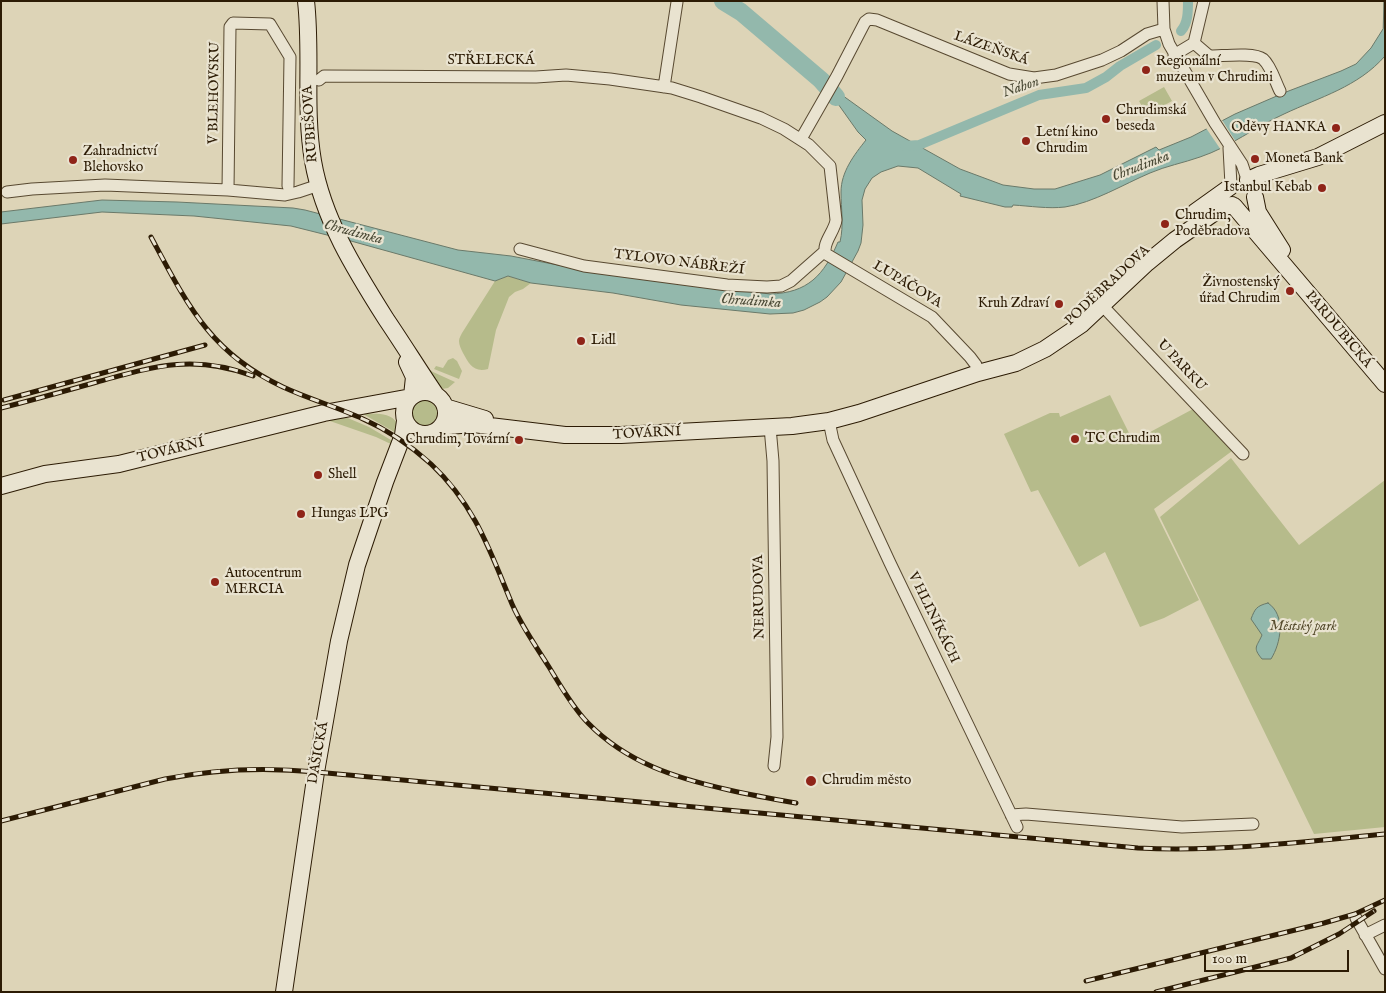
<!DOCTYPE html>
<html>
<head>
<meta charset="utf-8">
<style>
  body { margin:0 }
  #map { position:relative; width:1386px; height:993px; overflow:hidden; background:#ddd4b7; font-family:"IM FELL English",serif }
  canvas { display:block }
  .frame { position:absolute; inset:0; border:2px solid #2c1b04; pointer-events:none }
  .scale { position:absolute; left:1204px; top:950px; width:145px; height:22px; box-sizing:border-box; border:2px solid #2c1b04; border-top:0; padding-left:6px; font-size:15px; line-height:18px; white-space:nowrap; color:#2c1b04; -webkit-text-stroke:4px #e9e3d0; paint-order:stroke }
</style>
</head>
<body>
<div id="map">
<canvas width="1386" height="993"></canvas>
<div class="frame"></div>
<div class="scale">100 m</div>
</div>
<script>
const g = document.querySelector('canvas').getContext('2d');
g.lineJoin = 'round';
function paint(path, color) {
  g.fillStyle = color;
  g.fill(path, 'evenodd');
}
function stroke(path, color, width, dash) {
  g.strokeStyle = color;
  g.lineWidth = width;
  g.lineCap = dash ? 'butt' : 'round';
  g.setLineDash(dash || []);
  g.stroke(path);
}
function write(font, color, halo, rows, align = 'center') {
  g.font = font + ' "IM FELL English",serif';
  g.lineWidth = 4.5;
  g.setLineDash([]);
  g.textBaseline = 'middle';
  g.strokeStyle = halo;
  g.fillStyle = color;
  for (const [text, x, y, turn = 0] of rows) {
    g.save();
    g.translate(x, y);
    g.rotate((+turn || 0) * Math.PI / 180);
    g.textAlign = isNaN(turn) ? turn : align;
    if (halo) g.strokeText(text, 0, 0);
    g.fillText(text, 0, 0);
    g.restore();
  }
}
const green = new Path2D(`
  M1164,87L1172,101L1147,115L1139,101Z
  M508,276L531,283L523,289L515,292L509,297L496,330L488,369C474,373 469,364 463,353C461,349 459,345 459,341C459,338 461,335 462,333L495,281Z
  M453,358L457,361L462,371L459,379L434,369L436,366L443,368L448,360Z
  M424,366L433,372L455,382L448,388L442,389Z
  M1110,395L1131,437L1136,434L1139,438L1193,409L1232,451L1154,509L1199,600L1164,618L1140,627L1105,552L1079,567L1038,490L1031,492L1004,434L1050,413H1059L1060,417Z
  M411 413a13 13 0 1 1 26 0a13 13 0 1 1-26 0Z
  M363,414C375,414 390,412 397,423L398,434Z
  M343,416L369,427L396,443L395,446L376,437L327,420Z
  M1231,458L1299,545L1385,480V827L1314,834L1160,517Z`);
const water = new Path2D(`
  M1384,1L1385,56C1358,87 1320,97 1284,114C1255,127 1230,147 1200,157C1183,163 1166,166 1150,173C1124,184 1093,203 1065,207C1048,209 1030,206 1013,205L1012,207H1005L960,196L961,194L918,168L898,166L881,172L872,178L865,189L862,200L863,225L861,243L858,251L841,282L827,297L820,302L804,310L793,313L770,314L681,305L613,293L531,283L508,276L495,281L351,241L291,226L194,216L102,212L1,224V212L102,200L177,202L293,208L305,210L458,250L511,256L584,270L770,294C808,293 824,275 838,242H840C844,225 841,209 841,192C841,172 854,155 866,140L858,132L821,80L892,131L960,169L1003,185L1034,189H1055L1100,175L1156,147L1159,150L1191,137L1235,114L1286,92L1341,71L1356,64L1371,48L1383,29Z
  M1268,603C1286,615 1281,643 1271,659H1262C1252,647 1257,647 1262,635L1251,619C1255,609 1256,606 1268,603Z`);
const pier = new Path2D(`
  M1222,120L1236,142L1221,150L1206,128Z`);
const canal = new Path2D(`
  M1181,31C1188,23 1188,12 1188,1
  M905,146L919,145L1039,95L1086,88L1106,77L1120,66L1156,45`);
const river = new Path2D(`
  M723,1L741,12L821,80L836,97`);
const street = new Path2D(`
  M1163,1L1164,29L1169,44L1215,123L1242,164L1247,179
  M1194,43L1208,55L1211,56C1223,56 1254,52 1263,59C1271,66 1275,81 1280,91
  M1174,55L1194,43L1204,1
  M319,80L324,76L536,77L566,75L610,79L672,88L701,97L761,118L784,129L809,145L830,166L836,220C835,231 821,244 826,254L932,317L970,357L976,365L978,373
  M664,87L677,2
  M801,139L837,76L865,22L869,19L877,20L1009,74L1034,78L1056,75L1102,60L1121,51L1147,34L1164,29
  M1229,148L1231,185
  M228,190L230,27L233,23L270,24L290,57L288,186
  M7,192L32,189L105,185L228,190L285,195L298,192L319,185
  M520,249L584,266L727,285L767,287L781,286L791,281L825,251
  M1096,299L1243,454
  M829,421L833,440L890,563L1017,827
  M770,427L773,461L777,737L774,766
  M1011,815L1026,814L1182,827L1253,824
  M1356,918L1385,969
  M1365,935L1385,925`);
const secondary = new Path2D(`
  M306,1C312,54 304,108 313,161C323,219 355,270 386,319C403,344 419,370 436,395
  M1248,180L1259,175L1318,157L1385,123
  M1255,197L1258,212L1282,250
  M1234,206L1385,384
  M1195,212L1230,187
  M407,362L414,377L412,396
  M404 413a21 21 0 1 1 42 0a21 21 0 1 1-42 0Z
  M445,407L485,419
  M436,431L448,426L473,424L565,435H621L792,426L829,421L859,413L978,373L1016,363L1045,349L1082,324L1147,263L1175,240L1221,208L1232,205
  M1,486L45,474L119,464L324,413L411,397
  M284,992L316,772L339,641L357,565L385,482L403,435L405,421`);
const rail = new Path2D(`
  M151,237C187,304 210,353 283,387C309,399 337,407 363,419C388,430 411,446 431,464C475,505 490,551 512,604C522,627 536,646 549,667C560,685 573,708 588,723C627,763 676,778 729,790C751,795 773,799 796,803
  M4,400L205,345
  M1,408C33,400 65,391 97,382C155,366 194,354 253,376
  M1,821L165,779C215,769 264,767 316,772L1138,848C1221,852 1303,842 1385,834
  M1086,981L1324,923L1355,914L1385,900
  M1156,992L1291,958L1339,934L1374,911`);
const markers = [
  [1146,70,5,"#8f2418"],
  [1106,119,5,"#8f2418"],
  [1336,128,5,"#8f2418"],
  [1026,141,5,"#8f2418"],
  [1255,159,5,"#8f2418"],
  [73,160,5,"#8f2418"],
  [1322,188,5,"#8f2418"],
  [1165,224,5,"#8f2418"],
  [1290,291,5,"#8f2418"],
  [1059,304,5,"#8f2418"],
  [581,341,5,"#8f2418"],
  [1075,439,5,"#8f2418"],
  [519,440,5,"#8f2418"],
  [318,475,5,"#8f2418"],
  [301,514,5,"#8f2418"],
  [215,582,5,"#8f2418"],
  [811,781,6,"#8f2418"]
];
const streetNames = [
  ["LÁZEŇSKÁ",991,49,19],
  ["STŘELECKÁ",491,61],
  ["V BLEHOVSKU",215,93,-89],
  ["RUBEŠOVA",311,124,-94],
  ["TYLOVO NÁBŘEŽÍ",679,263,7],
  ["LUPÁČOVA",907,285,31],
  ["PODĚBRADOVA",1108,286,-43],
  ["PARDUBICKÁ",1338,330,50],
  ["U PARKU",1181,366,47],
  ["TOVÁRNÍ",647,434,-3],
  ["TOVÁRNÍ",171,451,-14],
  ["NERUDOVA",760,597,-91],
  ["V HLINÍKÁCH",933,618,64],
  ["DAŠICKÁ",319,753,-80]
];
const poiNames = [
  ["Regionální",1156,62],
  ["muzeum v Chrudimi",1156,78],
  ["Chrudimská",1116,111],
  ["beseda",1116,127],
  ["Oděvy HANKA",1326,128,"right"],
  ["Letní kino",1036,133],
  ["Chrudim",1036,149],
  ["Zahradnictví",83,152],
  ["Blehovsko",83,168],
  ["Moneta Bank",1265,159],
  ["Istanbul Kebab",1312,188,"right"],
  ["Chrudim,",1175,216],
  ["Poděbradova",1175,232],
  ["Živnostenský",1280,283,"right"],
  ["úřad Chrudim",1280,299,"right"],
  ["Kruh Zdraví",1049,304,"right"],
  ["Lidl",591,341],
  ["TC Chrudim",1085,439],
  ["Chrudim, Tovární",509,440,"right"],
  ["Shell",328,475],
  ["Hungas LPG",311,514],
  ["Autocentrum",225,574],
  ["MERCIA",225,590],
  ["Chrudim město",822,781]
];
const parkNames = [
  ["Městský park",1303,627]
];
const waterNames = [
  ["Náhon",1021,88,-19],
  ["Chrudimka",1141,167,-21],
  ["Chrudimka",353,233,15],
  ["Chrudimka",751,302,4]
];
paint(green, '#b6bb8b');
paint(water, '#93b8ac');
stroke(water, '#6a7969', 1);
paint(pier, '#ddd4b7');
stroke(canal, '#93b8ac', 10);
stroke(river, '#93b8ac', 18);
stroke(street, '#584931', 13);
stroke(secondary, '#2c1b04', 18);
stroke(street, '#e9e3d0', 11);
stroke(secondary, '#e9e3d0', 16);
stroke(rail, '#2c1b04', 5);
stroke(rail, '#e9e3d0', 3, [9]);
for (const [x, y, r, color] of markers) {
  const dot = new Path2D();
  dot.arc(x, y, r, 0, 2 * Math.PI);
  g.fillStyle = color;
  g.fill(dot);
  stroke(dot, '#e9e3d0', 2);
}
write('14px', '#2c1b04', '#e9e3d0', streetNames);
write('14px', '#2c1b04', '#e9e3d0', poiNames, 'left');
write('italic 14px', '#554b2c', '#e9e3d0', parkNames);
write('italic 15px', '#4b4a36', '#e9e3d0', waterNames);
</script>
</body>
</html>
